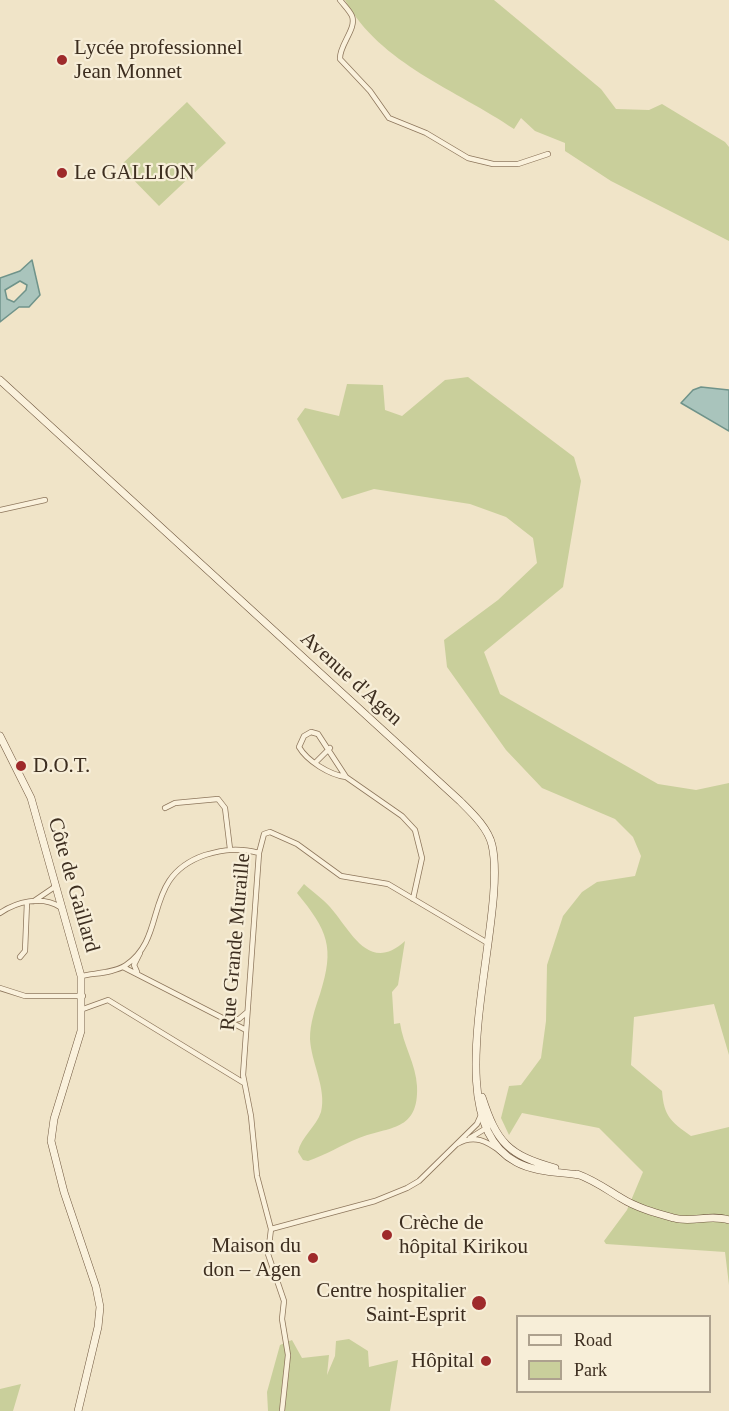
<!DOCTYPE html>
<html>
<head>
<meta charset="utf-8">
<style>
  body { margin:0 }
  #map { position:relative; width:729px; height:1411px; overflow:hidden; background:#f0e4c8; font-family:Georgia,serif }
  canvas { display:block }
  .legend { position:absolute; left:516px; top:1315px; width:195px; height:78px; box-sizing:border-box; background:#f7eed8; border:2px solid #ada18e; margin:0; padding:8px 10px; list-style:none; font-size:18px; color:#3d2e20 }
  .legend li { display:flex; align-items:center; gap:12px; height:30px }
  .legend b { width:30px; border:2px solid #ada18e }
</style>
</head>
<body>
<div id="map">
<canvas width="729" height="1411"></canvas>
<ul class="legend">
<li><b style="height:8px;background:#faf1dc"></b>Road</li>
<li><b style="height:16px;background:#c9cf9b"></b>Park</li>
</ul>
</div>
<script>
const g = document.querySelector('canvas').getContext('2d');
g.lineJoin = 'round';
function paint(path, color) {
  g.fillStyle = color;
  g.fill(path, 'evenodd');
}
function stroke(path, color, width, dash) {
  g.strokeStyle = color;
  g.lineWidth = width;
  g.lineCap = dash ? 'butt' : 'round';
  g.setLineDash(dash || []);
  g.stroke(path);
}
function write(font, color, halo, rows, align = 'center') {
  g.font = font + ' Georgia,serif';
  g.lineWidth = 4.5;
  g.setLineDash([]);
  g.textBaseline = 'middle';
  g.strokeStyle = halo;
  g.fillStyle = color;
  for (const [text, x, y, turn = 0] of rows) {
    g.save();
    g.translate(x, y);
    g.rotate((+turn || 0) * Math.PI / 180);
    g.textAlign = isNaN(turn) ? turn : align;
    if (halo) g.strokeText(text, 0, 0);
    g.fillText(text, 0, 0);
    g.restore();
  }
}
const green = new Path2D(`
  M345,0H494L601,89L616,109L649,110L662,104L725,142L729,147V241L611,181L565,151V143L535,131L521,118L514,129C457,90 380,64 345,0Z
  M187,102L226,143L159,206L120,166Z
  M468,377L574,457L581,481L563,587L484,652L500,694L658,784L696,790L729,783V1055L714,1004L634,1017L631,1065L662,1091C664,1116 670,1121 691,1136L729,1127V1285L725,1252L606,1244L604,1241L627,1210L643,1172L599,1128L522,1113L509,1135L501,1118L509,1086L521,1085L541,1058L546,1021L547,965L563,916L582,892L597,882L635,876L641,856L633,837L615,819L542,788L506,750L447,667L444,640L498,600L537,563L533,538L506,517L470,504L374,489L342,499L297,419L305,408L339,416L347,384L383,385L385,410L402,416L445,380Z
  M304,884C313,892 322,898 330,907C351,931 369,974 405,941L398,985L392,992L394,1024L400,1023C403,1045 416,1064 417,1086C419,1132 389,1126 359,1138C341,1145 326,1155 308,1161L303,1160L298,1152C301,1137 316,1127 321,1112C327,1089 311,1062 310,1039C310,1023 315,1009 320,994C335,947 328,931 297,893Z
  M349,1339L368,1351L369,1367L398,1360L390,1411H268L267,1392L280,1345L292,1340L302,1358L329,1355L327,1375L335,1356L336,1341Z
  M21,1384L13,1411H0V1389Z`);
const water = new Path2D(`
  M32,260L40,295L29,307H19L0,322V278L20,271ZM20,281L27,285L26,290L14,302L7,299L5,290Z
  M701,387L729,390V431L681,403L693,390Z`);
const street = new Path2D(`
  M340,0C344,5 350,11 352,16C357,29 339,45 340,59L370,91L389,118L426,133L468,158L493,164H518L548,154
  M0,510L45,500
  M315,763L330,748
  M346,777C330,775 307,761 299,747L304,736L311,732L318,734L346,777L402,816L415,830L422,858L413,899
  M165,808L175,803L218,799L225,808L230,849
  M34,901L56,886
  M0,913C16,902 42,895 60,907
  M20,957L25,951L27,902
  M123,967L246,1030
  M137,972L134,965L140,953
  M81,976C95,973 114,973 126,965C169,936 141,877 205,855C225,849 239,848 259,853
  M0,988L25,996H83
  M83,1009L108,1000L244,1083
  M227,1021L239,1019L246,1013
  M470,1138L488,1127
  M457,1144C474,1134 487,1141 501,1152
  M271,1229L257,1176L251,1116L243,1075L259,853L264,834L270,832L297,844L341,876L388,884L486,942
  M271,1229L375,1201L407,1188L419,1181L477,1124L481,1115
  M271,1229L268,1254L284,1301L282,1319L288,1355L282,1411`);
const secondary = new Path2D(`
  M0,380L460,801C472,813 488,828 492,845C509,919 432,1118 516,1162C534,1172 559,1172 579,1175
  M0,736L31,798L81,976V1031L54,1119L51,1141L64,1192L96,1287L100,1307L98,1327L78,1411
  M482,1097C497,1143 508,1155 555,1168
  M577,1174C594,1180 606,1189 621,1198C637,1208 656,1213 674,1218C692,1223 710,1214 729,1220`);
const markers = [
  [62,60,6,"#9e2a2b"],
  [62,173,6,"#9e2a2b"],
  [21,766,6,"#9e2a2b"],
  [387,1235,6,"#9e2a2b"],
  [313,1258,6,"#9e2a2b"],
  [479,1303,8,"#9e2a2b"],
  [486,1361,6,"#9e2a2b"]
];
const poiNames = [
  ["Lycée professionnel",74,48],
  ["Jean Monnet",74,72],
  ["Le GALLION",74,173],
  ["D.O.T.",33,766],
  ["Crèche de",399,1223],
  ["hôpital Kirikou",399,1247],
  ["Maison du",301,1246,"right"],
  ["don – Agen",301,1270,"right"],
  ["Centre hospitalier",466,1291,"right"],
  ["Saint-Esprit",466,1315,"right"],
  ["Hôpital",474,1361,"right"]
];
const streetNames = [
  ["Avenue d'Agen",351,679,42],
  ["Côte de Gaillard",73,885,74],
  ["Rue Grande Muraille",236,942,-85]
];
paint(green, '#c9cf9b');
paint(water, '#a9c4bc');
stroke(water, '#6f938a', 1.5);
stroke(street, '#8d765c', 6);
stroke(secondary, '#6f573f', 8);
stroke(street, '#faf1dc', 4.5);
stroke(secondary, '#faf1dc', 7);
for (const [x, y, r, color] of markers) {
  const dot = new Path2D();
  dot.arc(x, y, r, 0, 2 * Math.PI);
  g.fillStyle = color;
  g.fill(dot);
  stroke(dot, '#f7eed8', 2);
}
write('21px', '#3d2e20', '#f7eed8', poiNames, 'left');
write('21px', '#3d2e20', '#f7eed8', streetNames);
</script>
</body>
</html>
